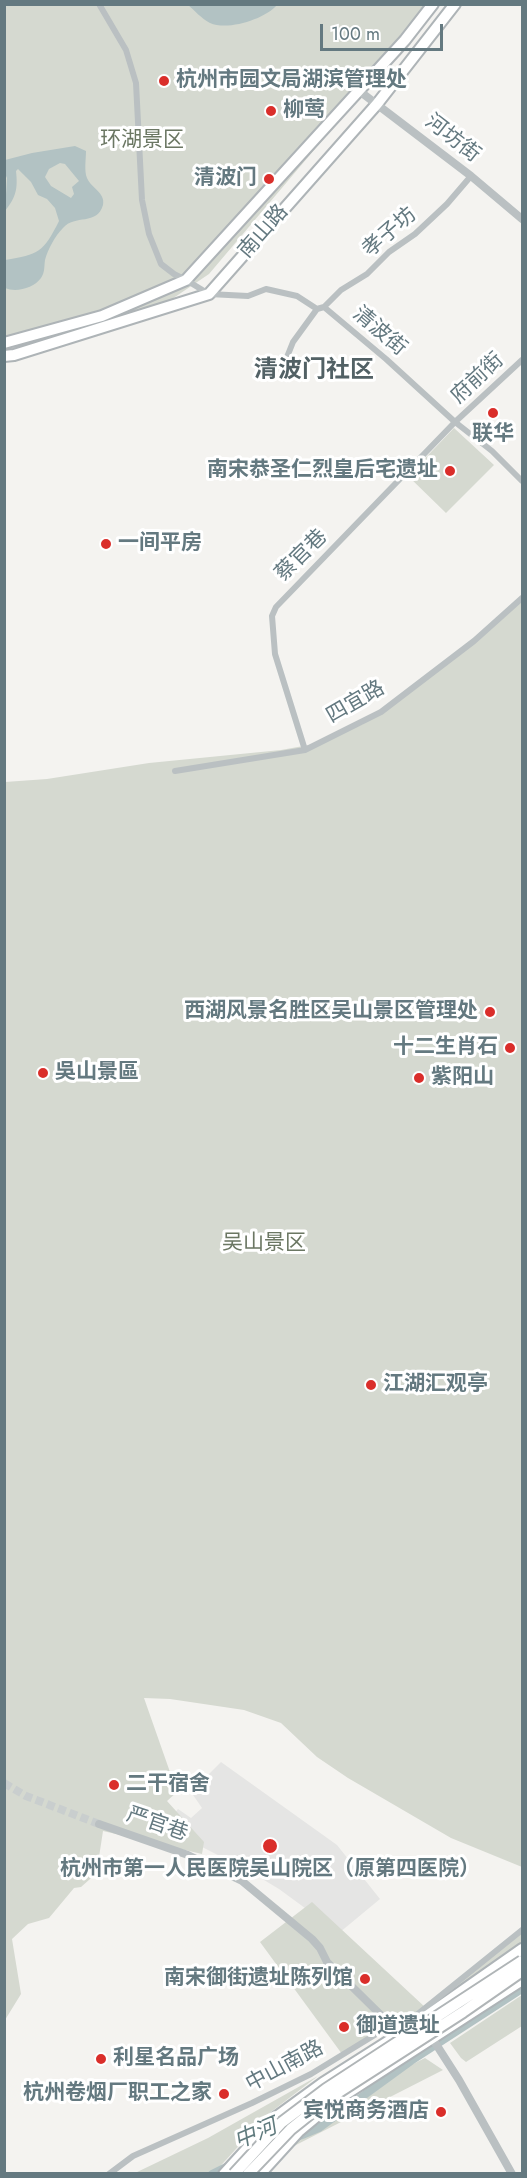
<!DOCTYPE html>
<html>
<head>
<meta charset="utf-8">
<style>
  body { margin:0 }
  #map { position:relative; width:527px; height:2178px; overflow:hidden; background:#f4f3f0; font-family:Jost,sans-serif }
  canvas { display:block }
  .frame { position:absolute; inset:0; border:6px solid #647980; pointer-events:none }
  .scale { position:absolute; left:320px; top:24px; width:123px; height:27px; box-sizing:border-box; border:3px solid #647980; border-top:0; padding-left:8px; font-size:18px; line-height:21px; white-space:nowrap; color:#647980; -webkit-text-stroke:4px #fff; paint-order:stroke }
</style>
</head>
<body>
<div id="map">
<canvas width="527" height="2178"></canvas>
<div class="frame"></div>
<div class="scale">100 m</div>
</div>
<script>
const g = document.querySelector('canvas').getContext('2d');
g.lineJoin = 'round';
function paint(path, color) {
  g.fillStyle = color;
  g.fill(path, 'evenodd');
}
function stroke(path, color, width, dash) {
  g.strokeStyle = color;
  g.lineWidth = width;
  g.lineCap = dash ? 'butt' : 'round';
  g.setLineDash(dash || []);
  g.stroke(path);
}
function write(font, color, halo, rows, align = 'center') {
  g.font = font + ' Jost,"Noto Sans SC",sans-serif';
  g.lineWidth = 6;
  g.setLineDash([]);
  g.textBaseline = 'middle';
  g.strokeStyle = halo;
  g.fillStyle = color;
  for (const [text, x, y, turn = 0] of rows) {
    g.save();
    g.translate(x, y);
    g.rotate((+turn || 0) * Math.PI / 180);
    g.textAlign = isNaN(turn) ? turn : align;
    if (halo) g.strokeText(text, 0, 0);
    g.fillText(text, 0, 0);
    g.restore();
  }
}
const built = new Path2D(`
  M221,1762L337,1845L380,1899L339,1933L279,1889L249,1871L163,1827L178,1809L191,1818L202,1808L191,1792Z`);
const green = new Path2D(`
  M4,5H437L209,274L172,299L21,347H5Z
  M454,428L494,465L446,513L408,476Z
  M522,596V1867L451,1838L348,1778L317,1757L281,1723L244,1710L170,1699L144,1698L177,1792L167,1801L204,1842L202,1854L103,1831L99,1857L94,1863L98,1872L81,1887L74,1888L49,1918L28,1924L12,1939L21,1994L5,2020V782L47,779L149,763L281,750L320,743L363,724L415,689Z
  M312,1902L426,2008L522,1930V1949L411,2027L421,2010L342,2054L260,1942Z
  M522,1995V2026L466,2062L461,2058L450,2043Z
  M425,2058L443,2070L292,2147L294,2144L339,2118L411,2065Z
  M318,2076L267,2115L214,2173H135L208,2138Z`);
const water = new Path2D(`
  M205,5L230,6L233,4L277,5C265,19 228,31 210,23C202,19 194,10 188,5Z
  M75,146L86,151C86,159 84,171 87,178C91,188 106,193 103,205C97,226 75,214 63,228C55,236 48,249 45,260C44,267 45,272 41,278C34,288 16,293 5,288V260C39,254 43,253 59,221L55,208L47,199L38,195L31,182L18,169L16,171C18,189 16,197 5,211L7,178L5,174V160L32,153ZM60,163L65,164L79,181L72,187L74,194L71,198L51,186L45,177L49,169Z`);
const canal = new Path2D(`
  M295,2138L319,2128L411,2061L522,1989
  M212,2174L230,2165`);
const tertiaryTunnel = new Path2D(`
  M4,1783L26,1796L99,1824`);
const minor = new Path2D(`
  M99,4L126,50L136,83L142,200L149,234L161,264L174,274L186,280L209,294L248,296L266,289L297,296L317,309L324,307L386,359L455,422L492,451L522,481
  M324,307L341,290L367,274L389,252L415,234L447,204L471,176
  M287,357L293,342L317,309
  M305,750L275,654L272,616L276,607L455,422L522,360
  M175,771L305,750L381,712L474,641L522,598
  M109,2174L133,2156L252,2103L311,2074L391,2025H404L522,1930`);
const tertiary = new Path2D(`
  M358,90L471,176L522,219
  M99,1824L188,1855L242,1881L312,1939L320,1948L327,1962L391,2025L411,2030
  M428,2036L434,2041L459,2080L512,2174`);
const primary = new Path2D(`
  M4,343L102,316L186,280L405,40L433,4
  M4,356L14,355L209,294L377,104L455,4
  M224,2174L275,2118L323,2083L408,2029L522,1949
  M260,2174L299,2131L335,2101L522,1980`);
const trunkBridge = new Path2D(`
  M234,2174L281,2123L326,2089L522,1961
  M248,2174L291,2129L331,2097L463,2012L522,1971`);
const markers = [
  [164,81,6,"#da2e2a"],
  [271,111,6,"#da2e2a"],
  [269,179,6,"#da2e2a"],
  [493,413,6,"#da2e2a"],
  [450,471,6,"#da2e2a"],
  [106,544,6,"#da2e2a"],
  [490,1012,6,"#da2e2a"],
  [510,1048,6,"#da2e2a"],
  [43,1073,6,"#da2e2a"],
  [419,1078,6,"#da2e2a"],
  [371,1385,6,"#da2e2a"],
  [114,1785,6,"#da2e2a"],
  [270,1846,8,"#da2e2a"],
  [365,1979,6,"#da2e2a"],
  [344,2027,6,"#da2e2a"],
  [101,2059,6,"#da2e2a"],
  [224,2094,6,"#da2e2a"],
  [441,2112,6,"#da2e2a"]
];
const poiNames = [
  ["杭州市园文局湖滨管理处",176,81],
  ["柳莺",283,111],
  ["清波门",257,179,"right"],
  ["联华",493,435,"center"],
  ["南宋恭圣仁烈皇后宅遗址",438,471,"right"],
  ["一间平房",118,544],
  ["西湖风景名胜区吴山景区管理处",478,1012,"right"],
  ["十二生肖石",498,1048,"right"],
  ["吳山景區",55,1073],
  ["紫阳山",431,1078],
  ["江湖汇观亭",383,1385],
  ["二干宿舍",126,1785],
  ["杭州市第一人民医院吴山院区（原第四医院）",270,1870,"center"],
  ["南宋御街遗址陈列馆",353,1979,"right"],
  ["御道遗址",356,2027],
  ["利星名品广场",113,2059],
  ["杭州卷烟厂职工之家",212,2094,"right"],
  ["宾悦商务酒店",429,2112,"right"]
];
const streetNames = [
  ["河坊街",452,139,38],
  ["南山路",264,232,-49],
  ["孝子坊",390,233,-41],
  ["清波街",379,332,40],
  ["府前街",478,379,-43],
  ["蔡官巷",302,556,-45],
  ["四宜路",356,703,-30],
  ["严官巷",157,1825,19],
  ["中山南路",285,2067,-28]
];
const parkNames = [
  ["环湖景区",142,141],
  ["吴山景区",264,1244]
];
const waterNames = [
  ["中河",256,2135,-23]
];
const quarterNames = [
  ["清波门社区",314,371]
];
paint(built, '#e5e5e4');
paint(green, '#d5d9d0');
paint(water, '#b2c2c3');
stroke(canal, '#b2c2c3', 8);
stroke(tertiaryTunnel, '#c9cece', 8, [8, 4]);
stroke(primary, '#aeb4b7', 14);
stroke(minor, '#bac0c2', 6);
stroke(tertiary, '#bac0c2', 8);
stroke(primary, '#fff', 10);
stroke(trunkBridge, '#b0b5b7', 14, []);
stroke(trunkBridge, '#fff', 10);
for (const [x, y, r, color] of markers) {
  const dot = new Path2D();
  dot.arc(x, y, r, 0, 2 * Math.PI);
  g.fillStyle = color;
  g.fill(dot);
  stroke(dot, '#fff', 2);
}
write('bold 21px', '#647980', '#fff', poiNames, 'left');
write('21px', '#647980', '#fff', streetNames);
write('21px', '#6b7763', '#fff', parkNames);
write('italic 22px', '#607b7e', '#fff', waterNames);
write('bold 24px', '#526165', '#fff', quarterNames);
</script>
</body>
</html>
